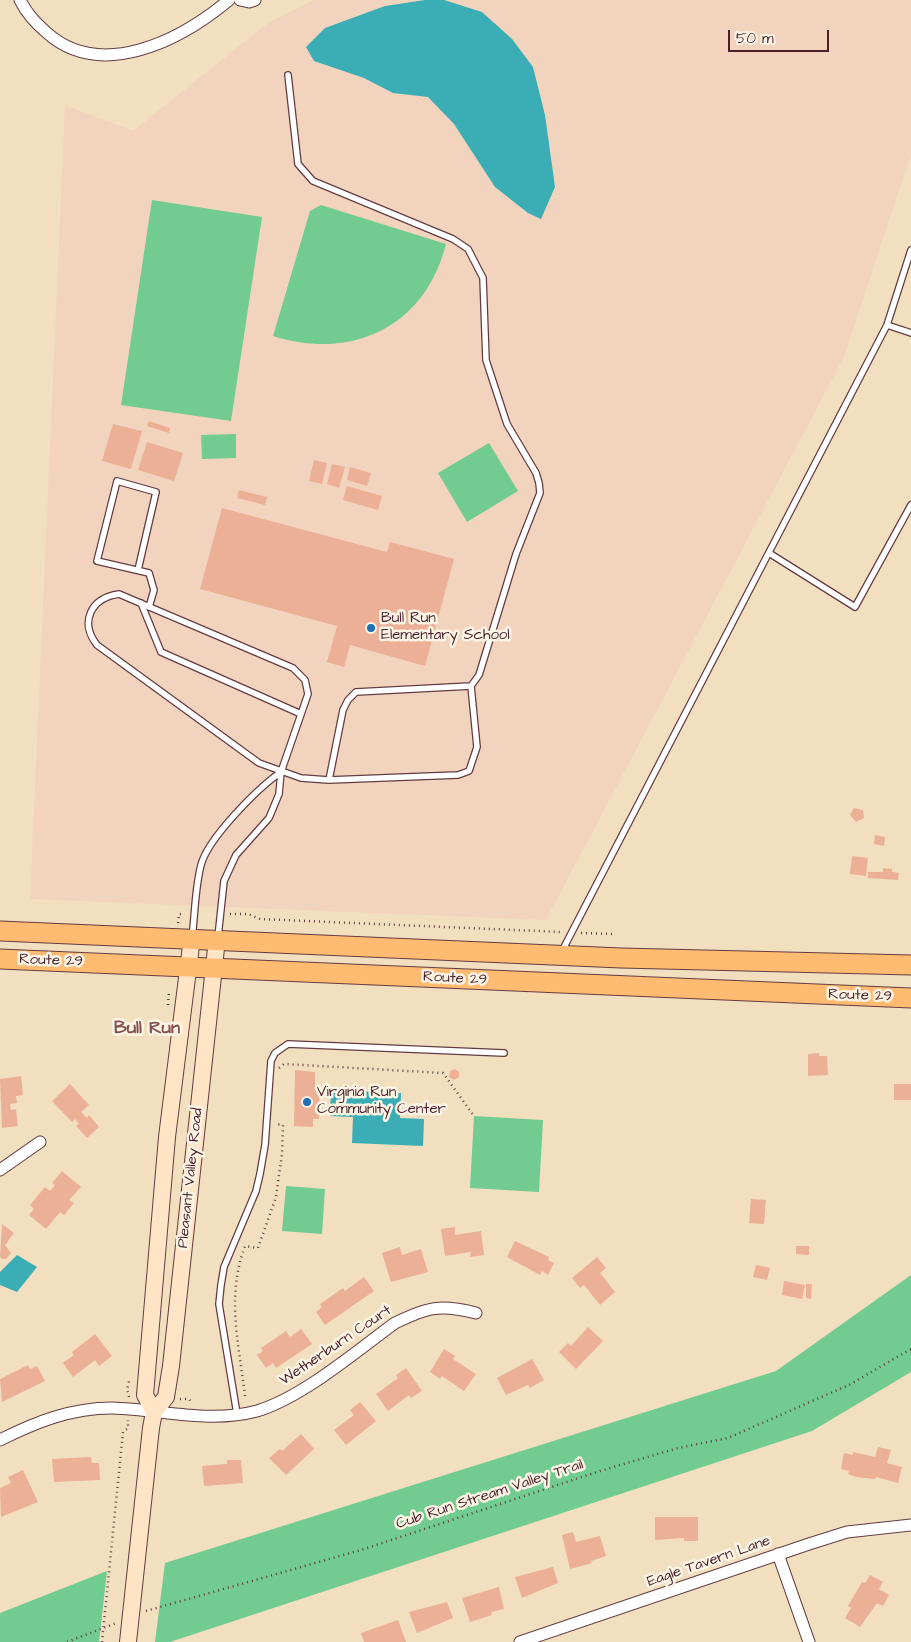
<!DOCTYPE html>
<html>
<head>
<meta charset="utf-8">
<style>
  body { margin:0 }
  #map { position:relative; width:911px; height:1642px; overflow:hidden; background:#f2dfc0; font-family:"Architects Daughter",sans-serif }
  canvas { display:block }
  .scale { position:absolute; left:728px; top:30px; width:101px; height:22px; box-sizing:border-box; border:2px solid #4a1f2b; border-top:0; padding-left:6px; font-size:15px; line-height:18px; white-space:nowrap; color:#4a1f2b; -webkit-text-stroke:4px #fcf5e5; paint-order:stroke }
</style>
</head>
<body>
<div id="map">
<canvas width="911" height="1642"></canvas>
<div class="scale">50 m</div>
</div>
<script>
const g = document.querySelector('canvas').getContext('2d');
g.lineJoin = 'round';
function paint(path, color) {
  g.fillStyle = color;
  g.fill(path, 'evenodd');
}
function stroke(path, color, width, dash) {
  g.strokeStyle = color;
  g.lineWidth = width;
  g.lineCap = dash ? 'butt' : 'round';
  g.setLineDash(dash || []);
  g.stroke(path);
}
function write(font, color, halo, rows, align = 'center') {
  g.font = font + ' "Architects Daughter",sans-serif';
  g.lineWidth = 5;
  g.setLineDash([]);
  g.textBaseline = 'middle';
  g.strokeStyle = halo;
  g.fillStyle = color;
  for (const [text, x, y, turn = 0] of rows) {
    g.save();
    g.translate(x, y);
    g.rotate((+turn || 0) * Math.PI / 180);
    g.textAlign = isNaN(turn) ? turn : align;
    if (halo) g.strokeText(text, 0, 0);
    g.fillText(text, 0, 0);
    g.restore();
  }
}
const built = new Path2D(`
  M314,0H911V154L844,357L546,920L30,899L65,105L133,131L268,23Z`);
const green = new Path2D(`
  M152,200L262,217L231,421L121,405Z
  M321,205L446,244C425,327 352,361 273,336L310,211Z
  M236,434V458L202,459L201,435Z
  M489,443L518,491L467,522L438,473Z
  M474,1116L543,1120L539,1192L470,1188Z
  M286,1186L325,1189L322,1234L282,1231Z
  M911,1275V1372L812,1431L170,1642H155L165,1563L776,1371Z
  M107,1571L99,1642H0V1613Z`);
const water = new Path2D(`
  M425,0H444L482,12L512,39L533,67L545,115L555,187L541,219L528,213L495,187L454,124L428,97L393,93L364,78L314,61L306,47L325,28L385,6Z
  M331,1090L401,1093L400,1118L424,1119L423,1146L352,1143L353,1117L330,1116Z
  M17,1255L37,1267L17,1292L0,1285V1272Z`);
const building = new Path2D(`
  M149,421L170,428L169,433L147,426Z
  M113,424L142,431L131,469L102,461Z
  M147,442L183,453L174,481L138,470Z
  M314,460L327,463L322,484L309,481Z
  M332,464L345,467L339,488L327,484Z
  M350,467L371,473L367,486L347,480Z
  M347,486L382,496L378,510L343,500Z
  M239,490L267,497L265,505L237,498Z
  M222,508L387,552L390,542L454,559L425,666L350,645L344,667L327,662L337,626L200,589Z
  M854,808L863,810L864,818L856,822L850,815Z
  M875,835L885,837L884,846L874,844Z
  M852,856L868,858L866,876L850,874Z
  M883,868L892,869V872L899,873L898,880L868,878V872H883Z
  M819,1053V1056H827L828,1075L808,1076V1054Z
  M455,1069L459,1072V1077L454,1080L449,1077L450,1071Z
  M295,1070L315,1072V1086H320L319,1119H313V1127L294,1126Z
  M21,1076L23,1095L16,1096L17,1103L10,1104L11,1110L16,1109L18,1126L2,1128L0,1079Z
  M70,1084L89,1105L81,1112L87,1118L89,1115L99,1127L87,1138L76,1126L79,1124L75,1119L72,1122L52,1101Z
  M894,1084H911V1100H894Z
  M62,1171L81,1187L69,1200L74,1203L64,1215L60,1212L46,1229L29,1215L34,1209L30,1205L45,1187L50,1191L55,1185L52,1183Z
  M751,1199L766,1200L764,1224L749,1223Z
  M2,1224L14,1233L5,1245L11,1253L6,1259H2L0,1257Z
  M455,1227V1235L481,1231L484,1255L470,1257L471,1252L445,1256L441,1229Z
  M515,1241L549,1257L548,1260L554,1263L548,1275L542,1271L540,1275L507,1257Z
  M796,1246H809V1255L796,1254Z
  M400,1247L402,1255L421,1249L428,1272L391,1282L382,1253Z
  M597,1257L606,1268L600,1273L615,1292L600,1305L584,1285L580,1288L572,1278Z
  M756,1265L770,1268L767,1280L753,1277Z
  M364,1277L374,1291L325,1325L316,1312L322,1307L320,1304L343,1288L345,1291Z
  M784,1281L805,1285L802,1299L782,1295Z
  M806,1284H812L811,1299L806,1298Z
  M588,1327L603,1341L576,1369L559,1352L568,1343L571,1346Z
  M301,1329L312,1344L276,1368L273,1363L266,1368L257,1355L263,1351L261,1348L286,1331L290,1337Z
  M95,1334L112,1356L99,1366L95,1360L73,1377L63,1363L74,1355L72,1352Z
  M444,1349L455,1356L453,1359L476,1374L464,1391L442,1376L440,1379L430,1372Z
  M532,1359L544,1380L530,1388L528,1385L506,1395L497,1378Z
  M28,1365L30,1369L37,1366L45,1381L2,1402L0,1379Z
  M406,1368L422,1391L411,1398L409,1395L388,1411L376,1394L398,1378L396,1375Z
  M360,1402L376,1421L346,1445L334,1430L354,1415L350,1410Z
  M301,1434L314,1449L286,1475L269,1458L280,1449L282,1451Z
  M878,1447L891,1450L887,1463L902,1467L898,1483L876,1477L875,1479L856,1477L848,1474L849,1471L841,1469L844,1453L853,1455V1452L875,1457Z
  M91,1457L92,1463H99L100,1480L54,1482L52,1459Z
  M227,1460H241L243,1483L204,1486L202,1466L227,1464Z
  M23,1470L38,1502L1,1517L0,1488L11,1483L8,1477Z
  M655,1517H698V1541H684V1538L655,1540Z
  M573,1532L576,1542L600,1536L606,1556L591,1561L592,1563L570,1569L562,1535Z
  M553,1567L558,1583L522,1598L515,1577Z
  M870,1575L883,1582L879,1589L889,1595L883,1606L877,1603L860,1627L845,1618L851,1608L848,1606L862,1582L865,1583Z
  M499,1587L504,1609L491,1612L492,1615L470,1622L462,1598Z
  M447,1602L453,1618L417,1633L409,1612Z
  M398,1620L406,1642H364L361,1633Z`);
const path = new Path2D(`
  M230,914H248L260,919L561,932
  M178,923L179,914H185
  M581,933L612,934
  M168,1005L169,991
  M279,1068L284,1064L443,1073L474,1116
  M245,1396C239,1344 226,1297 245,1246L258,1248L276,1197L282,1154L283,1125L276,1124
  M129,1397L127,1389L130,1378
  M180,1399H189L192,1404
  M146,1611L361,1550L600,1471L678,1448L728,1438L849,1385L911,1349
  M67,1642L116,1623
  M102,1642L123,1432L128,1428V1420`);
const lane = new Path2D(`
  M911,250L887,325L911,333
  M769,553L855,607L911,505
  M138,570L156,492L117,481L97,561L149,573L154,590L149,607
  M141,603L161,652L301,714
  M329,780L343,710L348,700L356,692L471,686
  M218,937L224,881L236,855L269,818L279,794L281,772L308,694L305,680L293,668L119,594C91,598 79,622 97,645L259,763L301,778L329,780L458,775L469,771L477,747L471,686L479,675L516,554L540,493L539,483L536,473L507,424L486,360L483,278L468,249L453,239L313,181L298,164L288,75
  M192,938C195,914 195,888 201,865C208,838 258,788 281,772
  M562,951L887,325
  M237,1414L219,1304L221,1285L224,1267L256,1191L260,1174L265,1145L271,1061L275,1053L288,1044L504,1053`);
const street = new Path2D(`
  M20,0C27,14 35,22 46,32C101,82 181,40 229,0
  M240,0L249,2L255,0
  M0,1170L40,1142
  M0,1440C36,1422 71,1408 112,1408C160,1409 209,1424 257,1411C303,1397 355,1352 395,1323C428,1307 440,1304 476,1313
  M778,1554L809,1642
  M520,1642L809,1544L847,1532L911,1525`);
const secondary = new Path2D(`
  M154,1412L145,1395L167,1137L192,938
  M128,1642L151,1428L154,1412L166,1397L171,1366L217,939`);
const primary = new Path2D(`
  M0,931L621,958L911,965
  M0,959L911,998`);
const markers = [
  [371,628,5,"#1f6fb2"],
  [307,1102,5,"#1f6fb2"]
];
const poiNames = [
  ["Bull Run",381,619],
  ["Elementary School",381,636],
  ["Virginia Run",317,1093],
  ["Community Center",317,1110]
];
const streetNames = [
  ["Route 29",51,961,2],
  ["Route 29",455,979,3],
  ["Route 29",860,996,2],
  ["Pleasant Valley Road",191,1178,-84],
  ["Wetherburn Court",336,1346,-34],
  ["Cub Run Stream Valley Trail",490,1495,-18],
  ["Eagle Tavern Lane",709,1562,-19]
];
const quarterNames = [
  ["Bull Run",147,1029]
];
paint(built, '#f2d4be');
paint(green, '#72cb91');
paint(water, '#3badb5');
paint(building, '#ecb096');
stroke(lane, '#633c41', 8);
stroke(street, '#633c41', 13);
stroke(secondary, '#633c41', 18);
stroke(primary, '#633c41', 21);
stroke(path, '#633c41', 2.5, [1, 4]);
stroke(lane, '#fff', 5.5);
stroke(street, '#fff', 11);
stroke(secondary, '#ffe4c6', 16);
stroke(primary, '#ffbb71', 19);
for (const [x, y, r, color] of markers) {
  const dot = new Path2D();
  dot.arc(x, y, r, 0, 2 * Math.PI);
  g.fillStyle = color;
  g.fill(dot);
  stroke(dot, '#fcf5e5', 2);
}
write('15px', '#4a1f2b', '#fcf5e5', poiNames, 'left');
write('15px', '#4a1f2b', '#fcf5e5', streetNames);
write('bold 18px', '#835250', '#fcf5e5', quarterNames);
</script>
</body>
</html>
